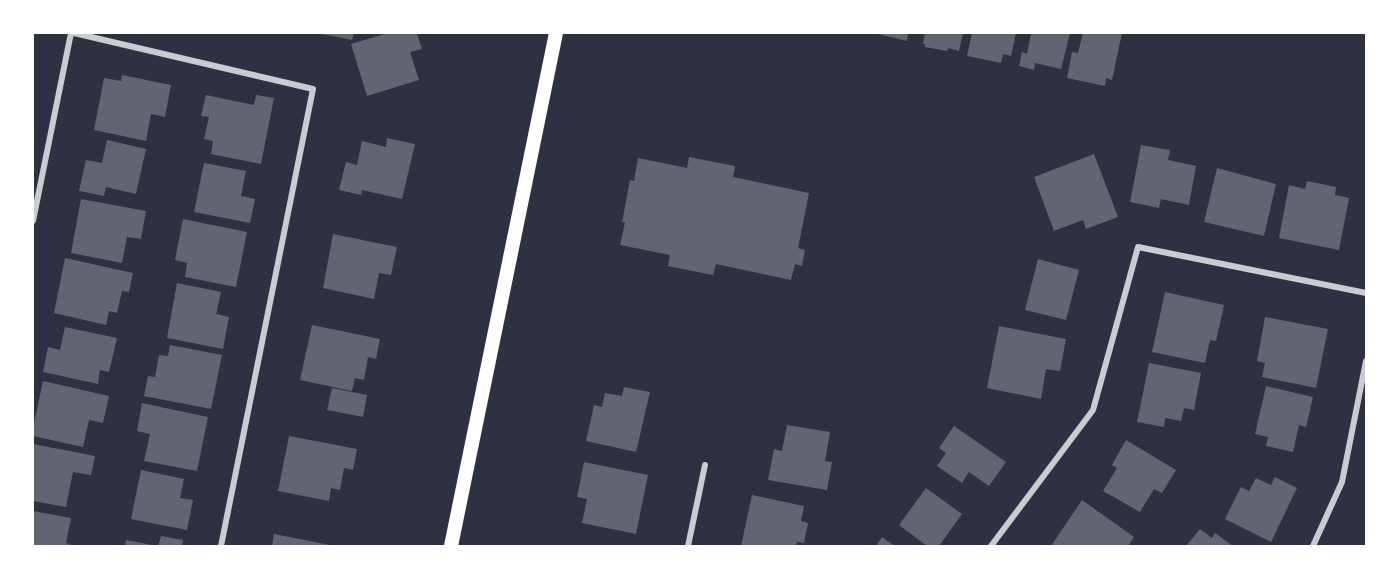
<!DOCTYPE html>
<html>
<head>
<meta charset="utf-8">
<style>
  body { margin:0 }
  #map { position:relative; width:1399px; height:579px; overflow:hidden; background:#2d3142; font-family:"Fira Sans Condensed",sans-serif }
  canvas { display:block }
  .frame { position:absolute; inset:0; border:34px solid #fff; pointer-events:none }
</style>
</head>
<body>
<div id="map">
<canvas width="1399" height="579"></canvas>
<div class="frame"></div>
</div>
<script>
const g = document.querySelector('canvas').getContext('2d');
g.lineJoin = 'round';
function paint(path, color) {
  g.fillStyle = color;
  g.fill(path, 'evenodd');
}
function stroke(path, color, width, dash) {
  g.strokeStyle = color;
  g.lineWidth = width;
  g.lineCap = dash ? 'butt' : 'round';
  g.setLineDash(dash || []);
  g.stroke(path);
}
const building = new Path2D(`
  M317,33H354L352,40Z
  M388,33H417L422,49L410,52L419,80L367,96L351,44Z
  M874,33H908L907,41Z
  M925,33H963L959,51L948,48L947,51L925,47V44H923Z
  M972,33H1016L1011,56L1003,54L1001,63L967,56Z
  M1031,33H1070L1061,69L1035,63L1034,70L1019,66L1022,52L1027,54Z
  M1083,33H1122L1112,80L1106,78L1105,86L1067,78L1072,52L1078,53Z
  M122,75L171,85L165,117L151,114L146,141L94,130L104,78L121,81Z
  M206,95L254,105L256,95L274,98L261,164L211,154L213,141L204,139L209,117L201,116Z
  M387,138L415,144L402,199L362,190L361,195L339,190L346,162L357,165L362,141L386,147Z
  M107,140L146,149L136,194L106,187L104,196L79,191L86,160L102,163Z
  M1141,145L1170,150L1168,160L1196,166L1189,205L1161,199L1159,208L1130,202Z
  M1094,154L1118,217L1086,229L1083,220L1054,231L1034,177Z
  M689,157L735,166L733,177L809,193L798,248L805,250L802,266L795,264L791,280L716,264L713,275L668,266L670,255L620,245L625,222H622L630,180L634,181L638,158L687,168Z
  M204,163L246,171L241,196L255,199L250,223L194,212Z
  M1217,168L1276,184L1264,236L1204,222Z
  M1307,181L1336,187L1335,195L1349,198L1339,250L1279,238L1289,185L1305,189Z
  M81,199L146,211L141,239L127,237L122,263L71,253Z
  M183,219L247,232L236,287L185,277L187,263L175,260Z
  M333,234L397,247L391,275L379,273L374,299L323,288Z
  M65,258L133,273L129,292L122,291L117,313L109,311L106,325L54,313Z
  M1038,259L1079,270L1066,320L1025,310Z
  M177,283L221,292L216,314L229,317L223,349L167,338Z
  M1165,292L1224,305L1216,341L1210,340L1205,363L1152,352Z
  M1265,317L1328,329L1316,388L1262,377L1265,363L1257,361Z
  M312,325L380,339L376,359L368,357L364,380L355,378L352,391L300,380Z
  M999,326L1066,339L1060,371L1046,369L1041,399L987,388Z
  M65,327L117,338L109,372L100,370L98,384L43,372L48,347L60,350Z
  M170,345L222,355L211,409L144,396L148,376L155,377L159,355L168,356Z
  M1149,363L1201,373L1194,410L1184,408L1181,421L1165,418L1164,427L1137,422Z
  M43,381L109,396L103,423L89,420L83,447L33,436V428Z
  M1266,386L1313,397L1306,427L1299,425L1293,452L1266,446L1268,437L1255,434Z
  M624,387L650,392L636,452L586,441L594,405L602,407L605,393L622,396Z
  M332,388L367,395L363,417L327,410Z
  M142,403L208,417L197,471L144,461L150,434L137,431Z
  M787,425L830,432L825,461L832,462L827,490L768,480L774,449L782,451Z
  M954,426L1006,462L989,486L969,472L962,483L937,466L946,453L939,448Z
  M289,436L357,449L353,470L344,468L340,490L331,488L329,501L278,491Z
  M1126,440L1176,470L1162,493L1154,489L1140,512L1103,491L1117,468L1112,465Z
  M33,444L95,456L91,475L73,472L66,507L33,501Z
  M584,462L648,475L636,534L582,523L587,499L577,497Z
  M141,470L184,479L180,498L193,500L187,530L131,519Z
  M1275,477L1297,488L1271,542L1225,519L1241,487L1249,491L1256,478L1271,485Z
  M926,488L962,514L939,546H927L899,525Z
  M752,495L804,506L801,521L808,523L804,543L797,542L796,546H741Z
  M1082,500L1134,537L1128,546H1051Z
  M33,511L71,518L66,543L74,546H33Z
  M1200,529L1212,538L1215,533L1233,546H1186Z
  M274,534L330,545V546H272Z
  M161,536L183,540L182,546H158Z
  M882,537L895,546H876Z
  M126,540L152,545V546H125Z`);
const minor = new Path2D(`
  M74,33L313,89L221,546
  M33,221L71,33
  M688,546L705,465
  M991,546L1093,410L1138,247L1366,293
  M1313,546L1342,482L1366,361`);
const primary = new Path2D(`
  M451,546L556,33`);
paint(building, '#626471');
stroke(minor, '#caccd0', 6);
stroke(primary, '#fff', 14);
</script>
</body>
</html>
